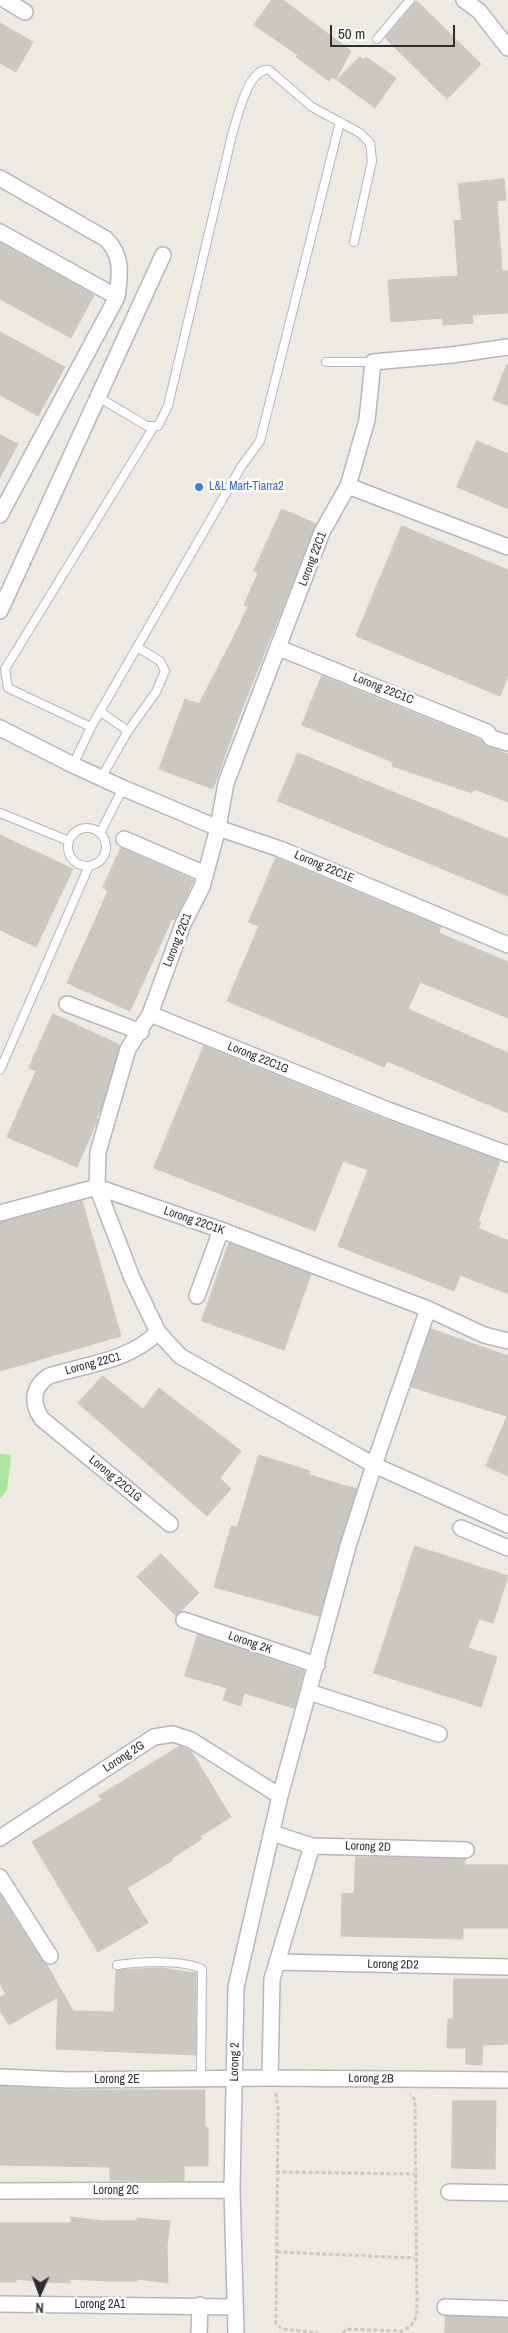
<!DOCTYPE html>
<html>
<head>
<meta charset="utf-8">
<style>
  body { margin:0 }
  #map { position:relative; width:508px; height:2333px; overflow:hidden; background:#efeae1; font-family:"Archivo Narrow",sans-serif }
  canvas { display:block }
  .north { position:absolute; left:15px; top:2268px; width:50px; height:50px; -webkit-text-stroke:4px #fff; paint-order:stroke; rotate:182deg; font-size:14px; font-weight:700; line-height:20px; text-align:center; color:#2e2e2e }
  .north::after { content:''; display:block; margin:auto; width:18px; height:22px; background:#2e2e2e; clip-path:polygon(50% 0,100% 100%,50% 72%,0 100%) }
  .scale { position:absolute; left:330px; top:25px; width:125px; height:22px; box-sizing:border-box; border:2px solid #2e2e2e; border-top:0; padding-left:6px; font-size:15px; line-height:18px; white-space:nowrap; color:#2e2e2e; -webkit-text-stroke:4px #fff; paint-order:stroke }
</style>
</head>
<body>
<div id="map">
<canvas width="508" height="2333"></canvas>
<div class="north">N</div>
<div class="scale">50 m</div>
</div>
<script>
const g = document.querySelector('canvas').getContext('2d');
g.lineJoin = 'round';
function paint(path, color) {
  g.fillStyle = color;
  g.fill(path, 'evenodd');
}
function stroke(path, color, width, dash) {
  g.strokeStyle = color;
  g.lineWidth = width;
  g.lineCap = dash ? 'butt' : 'round';
  g.setLineDash(dash || []);
  g.stroke(path);
}
function write(font, color, halo, rows, align = 'center') {
  g.font = font + ' "Archivo Narrow",sans-serif';
  g.lineWidth = 5;
  g.setLineDash([]);
  g.textBaseline = 'middle';
  g.strokeStyle = halo;
  g.fillStyle = color;
  for (const [text, x, y, turn = 0] of rows) {
    g.save();
    g.translate(x, y);
    g.rotate((+turn || 0) * Math.PI / 180);
    g.textAlign = isNaN(turn) ? turn : align;
    if (halo) g.strokeText(text, 0, 0);
    g.fillText(text, 0, 0);
    g.restore();
  }
}
const green = new Path2D(`
  M0,1454L11,1455L7,1490L0,1499Z`);
const building = new Path2D(`
  M272,0H283L351,51L336,79L332,77L329,81L296,57L298,55L254,25Z
  M417,1L481,64L447,99L385,38Z
  M0,23L33,42L16,72L0,63Z
  M360,57L364,60L366,57L396,78L375,108L337,80Z
  M504,179L506,200L497,201L502,271H508V313L472,315L473,323L443,325V318L391,322L388,280L458,276L454,221L462,220L458,184Z
  M0,243L94,295L71,338L0,299Z
  M0,332L65,367L38,416L0,395Z
  M507,365L508,366V406L493,400Z
  M0,435L18,444L0,477Z
  M477,441L508,454V509L457,487Z
  M282,509L316,524L238,719L213,789L159,769L185,699L199,704L233,638L248,607L244,605L258,573L254,571Z
  M402,526L508,570V676L500,696L356,636Z
  M322,676L481,740L488,747L508,754V802L474,789L472,793L392,766L393,762L302,725Z
  M298,753L508,839V896L278,801Z
  M0,835L73,869L36,947L0,930Z
  M121,848L194,880L175,920L172,919L130,1011L67,983L108,891L103,888Z
  M276,858L441,927L439,933L508,962V1018L420,982L408,1009L508,1053V1113L387,1061L384,1067L227,1001L259,926L249,922Z
  M53,1014L120,1045L102,1106L96,1119H98L77,1167L7,1137L36,1071L29,1068Z
  M204,1046L384,1119L500,1161L478,1221L481,1222L478,1228L508,1241V1294L460,1275L454,1291L338,1246L368,1170L343,1161L315,1231L154,1168Z
  M82,1201L121,1336L0,1371V1222Z
  M229,1243L311,1274L284,1350L202,1321Z
  M431,1329L508,1356V1476L486,1466L507,1416L411,1387Z
  M103,1376L143,1409L159,1388L241,1451L220,1478L231,1489L207,1516L78,1403Z
  M259,1455L310,1471L309,1475L357,1489L319,1616L214,1587L231,1526L237,1527Z
  M415,1546L508,1576L493,1623L479,1619L468,1648L497,1657L481,1707L374,1673Z
  M161,1554L199,1593L176,1616L137,1577Z
  M198,1634L304,1671L294,1708L244,1693L241,1706L223,1700L227,1688L185,1676Z
  M180,1746L191,1751L231,1817L200,1836L202,1839L172,1858L173,1860L127,1888L148,1923L98,1952L32,1842L102,1800L99,1796Z
  M356,1857L465,1859V1865H508V1928H463V1939L341,1936L342,1894L354,1893Z
  M0,1895L42,1961L47,1965L73,2011L114,2012L116,1970L160,1968L196,1973V2055L56,2049L58,1997L9,2025L0,2010V1997L6,1994L0,1984Z
  M454,1979H508V2044L483,2045L482,2065L466,2064V2048H447L448,2019H453Z
  M0,2086L68,2090H205V2127L208,2128V2166H184V2181H182L110,2180V2167L0,2165Z
  M453,2101H496L495,2169L452,2168Z
  M71,2217L102,2221H137V2218L170,2221L167,2246L168,2283L137,2279V2281H110L70,2279V2283L55,2282V2283L16,2279V2282H0V2223H71Z
  M446,2316L508,2318V2333H445Z`);
const path = new Path2D(`
  M276,2093L278,2108L276,2324L282,2329L318,2333
  M276,2172L415,2174
  M277,2252L415,2258
  M343,2333L346,2329L402,2331L411,2326L417,2315L415,2100L410,2094`);
const lane = new Path2D(`
  M377,39L410,0
  M326,362H373
  M98,397L147,426H158L168,406L232,135C237,119 248,67 269,70L312,107L360,133L370,143L372,161L354,242
  M101,712L128,731L101,778
  M91,727L8,688L5,669L153,428
  M128,731L156,692L165,671L160,661L137,647
  M73,765L91,727L241,467L260,441L340,122
  M0,813L69,841
  M68 847a19 19 0 1 1 38 0a19 19 0 1 1-38 0Z
  M100,833L123,788
  M0,1070L89,866
  M117,1965C140,1962 181,1959 202,1969L201,2079`);
const street = new Path2D(`
  M5,0L25,12
  M464,0L479,11L508,48
  M0,178L106,239C123,256 120,274 117,297L0,515
  M0,232L117,297
  M348,486L508,547
  M0,611L163,255
  M279,648L487,732L491,738L508,743
  M0,728L73,765L123,788L218,828L280,849L508,945
  M124,839L205,874
  M67,1004L141,1032
  M150,1014L388,1110L508,1154
  M0,1213L97,1187L221,1230L428,1309L374,1465L508,1525
  M197,1296L221,1230
  M428,1309L484,1335L508,1341
  M158,1332L180,1356L374,1465L348,1546L280,1796L236,1987L232,2190L236,2333
  M170,1524L42,1419C31,1403 32,1387 49,1376C88,1364 129,1361 158,1332L132,1278L97,1187L98,1152L128,1049L150,1014L183,924L202,887L218,828L226,783L322,532L348,486L367,420L373,362L452,355L508,347
  M461,1528L508,1548
  M184,1620L317,1665
  M309,1692L439,1734
  M272,1833L312,1846L466,1850
  M0,1838L154,1737L173,1734L191,1740L280,1796
  M0,1877L50,1956
  M277,1962L508,1967
  M0,2077L68,2080L270,2078L508,2080
  M270,2078L272,1979L312,1846
  M0,2191L232,2190
  M449,2192L508,2193
  M0,2304L235,2307
  M445,2307L508,2309
  M199,2333L200,2305`);
const markers = [
  [199,487,5,"#3f7fe0"]
];
const shopNames = [
  ["L&L Mart-Tiarra2",209,487]
];
const streetNames = [
  ["Lorong 22C1",313,559,-69],
  ["Lorong 22C1C",383,689,22],
  ["Lorong 22C1E",324,867,23],
  ["Lorong 22C1",178,940,-68],
  ["Lorong 22C1G",258,1058,22],
  ["Lorong 22C1K",194,1221,19],
  ["Lorong 22C1",93,1364,-15],
  ["Lorong 22C1G",115,1479,40],
  ["Lorong 2K",250,1643,19],
  ["Lorong 2G",124,1757,-33],
  ["Lorong 2D",368,1847,2],
  ["Lorong 2D2",393,1965,1],
  ["Lorong 2",235,2062,-89],
  ["Lorong 2B",371,2079,1],
  ["Lorong 2E",117,2080],
  ["Lorong 2C",116,2191],
  ["Lorong 2A1",100,2305]
];
paint(green, '#ade49e');
paint(building, '#cbc8bf');
stroke(building, '#cbc7ba', 1);
stroke(lane, '#b4b5c1', 10);
stroke(street, '#b4b5c1', 18);
stroke(path, '#c9c9c9', 3, [4, 2.5]);
stroke(lane, '#fff', 8);
stroke(street, '#fff', 15);
for (const [x, y, r, color] of markers) {
  const dot = new Path2D();
  dot.arc(x, y, r, 0, 2 * Math.PI);
  g.fillStyle = color;
  g.fill(dot);
  stroke(dot, '#fff', 2);
}
write('12px', '#366cbe', '#fff', shopNames, 'left');
write('12px', '#2e2e2e', '#fff', streetNames);
</script>
</body>
</html>
